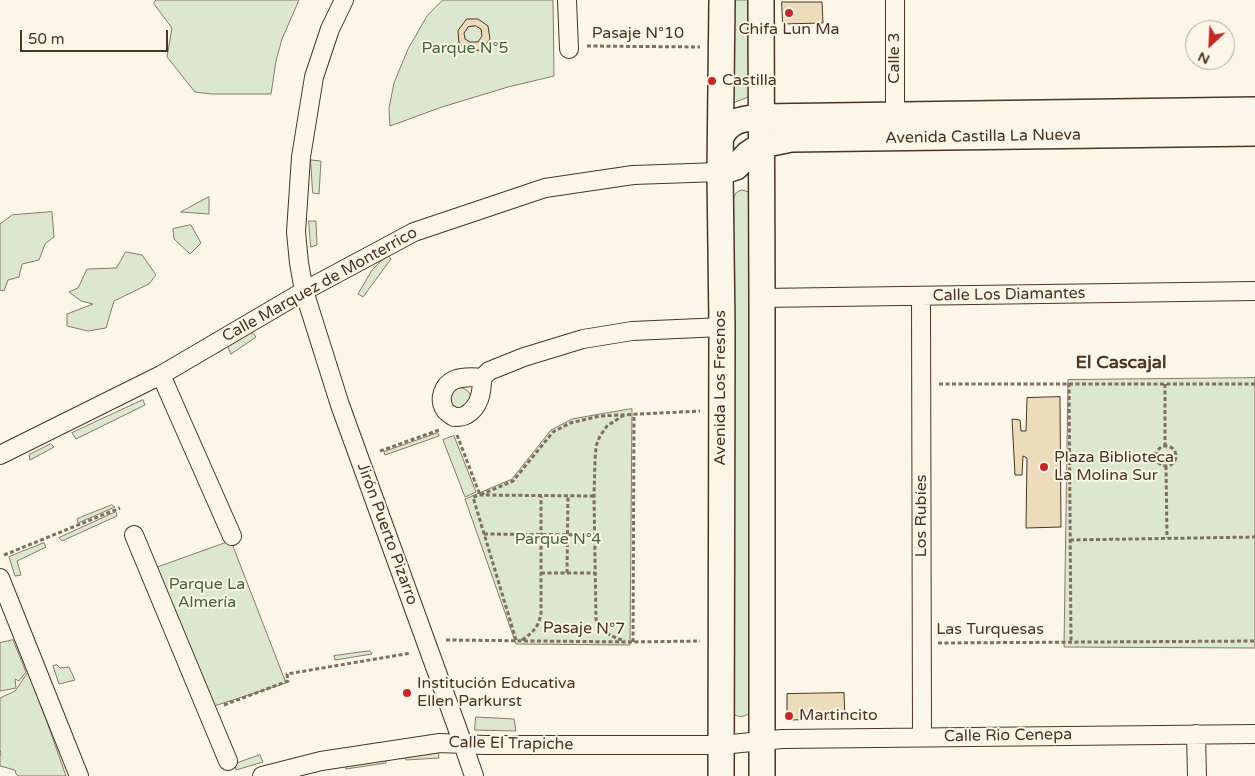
<!DOCTYPE html>
<html>
<head>
<meta charset="utf-8">
<style>
  body { margin:0 }
  #map { position:relative; width:1255px; height:776px; overflow:hidden; background:#fbf6e9; font-family:"Varela Round",sans-serif }
  canvas { display:block }
  .north { position:absolute; left:1185px; top:20px; width:50px; height:50px; box-sizing:border-box; background:#fbf6e9; border:1px solid #b4a999; border-radius:50%; rotate:205deg; font-size:14px; font-weight:700; line-height:20px; text-align:center; color:#4a3520 }
  .north::after { content:''; display:block; margin:auto; width:18px; height:22px; background:#c62828; clip-path:polygon(50% 0,100% 100%,50% 72%,0 100%) }
  .scale { position:absolute; left:20px; top:30px; width:148px; height:22px; box-sizing:border-box; border:2px solid #4a3520; border-top:0; padding-left:6px; font-size:15px; line-height:18px; white-space:nowrap; color:#4a3520; -webkit-text-stroke:4px #fbf6e9; paint-order:stroke }
</style>
</head>
<body>
<div id="map">
<canvas width="1255" height="776"></canvas>
<div class="north">N</div>
<div class="scale">50 m</div>
</div>
<script>
const g = document.querySelector('canvas').getContext('2d');
g.lineJoin = 'round';
function paint(path, color) {
  g.fillStyle = color;
  g.fill(path, 'evenodd');
}
function stroke(path, color, width, dash) {
  g.strokeStyle = color;
  g.lineWidth = width;
  g.lineCap = dash ? 'butt' : 'round';
  g.setLineDash(dash || []);
  g.stroke(path);
}
function write(font, color, halo, rows, align = 'center') {
  g.font = font + ' "Varela Round",sans-serif';
  g.lineWidth = 4;
  g.setLineDash([]);
  g.textBaseline = 'middle';
  g.strokeStyle = halo;
  g.fillStyle = color;
  for (const [text, x, y, turn = 0] of rows) {
    g.save();
    g.translate(x, y);
    g.rotate((+turn || 0) * Math.PI / 180);
    g.textAlign = isNaN(turn) ? turn : align;
    if (halo) g.strokeText(text, 0, 0);
    g.fillText(text, 0, 0);
    g.restore();
  }
}
const green = new Path2D(`
  M156,0H299L282,39L276,61L271,94H211L195,92L167,57L172,28L154,4Z
  M443,0H553L554,76L508,87L442,107L390,126L389,108L394,83L408,49L427,16Z
  M732,0H751V96L733,103Z
  M311,160L321,161L319,194L313,193Z
  M742,190L749,192L752,197L750,713C742,718 737,718 730,711L732,201L736,193Z
  M209,197V214L181,212Z
  M52,212L54,237L45,244L39,260L22,264L19,277L8,280L4,291L0,290V224L12,215Z
  M309,221H316L317,245L311,247Z
  M191,225L201,243L190,254L174,239L173,229Z
  M126,252L142,255L156,275L149,284L114,301L106,328L88,331L67,326V314L93,304L81,301L69,292L78,288L87,269L116,268Z
  M388,255L391,259L363,297L358,294L372,270Z
  M251,331L256,337L231,354L227,345Z
  M1255,378V648L1064,647L1068,380Z
  M459,387C467,389 471,392 471,400L461,410L451,406L450,393L452,390Z
  M143,400L145,405L76,439L72,433Z
  M632,409L630,645L516,644L465,499L512,479L551,430L572,419L600,414Z
  M438,433L439,436L385,455L384,452Z
  M454,436L476,492L465,497L443,440Z
  M51,444L54,447L30,460L29,455Z
  M112,505L115,507L78,523L77,519Z
  M116,512L117,516L62,541L59,538Z
  M231,541L286,683L211,707L150,570Z
  M44,543L46,547L17,561L21,575L15,576L9,557Z
  M13,640L26,672L19,681L15,679L16,688L0,691V643Z
  M370,651L372,654L335,660L334,656Z
  M57,665L60,668L69,667L75,680L59,684L53,666Z
  M29,671L66,776H18L16,774L15,770L0,766V756L1,753L0,750V698L15,691Z
  M476,717L514,719L516,731L475,730Z
  M438,750L439,758L406,760L405,754Z
  M260,755L263,762L236,770L235,764Z
  M385,755L386,763L346,769L345,761Z`);
const building = new Path2D(`
  M782,2H822L823,23L783,24Z
  M467,19H478L488,26L490,39L481,50L468,51L459,43L458,31ZM476,26L481,29L482,36L478,42H470L465,39L464,33L468,27Z
  M1060,397L1061,527L1026,528L1027,458L1023,456L1022,475H1015L1012,419L1020,420L1021,431H1026L1027,398Z
  M844,693L845,719L787,720V694Z`);
const path = new Path2D(`
  M587,46L700,47
  M1069,383L1071,643
  M939,384H1255
  M1165,384V446
  M624,415L607,426L600,436L596,446L595,461L594,496L596,619C603,633 610,636 625,641
  M457,435L480,495L513,481L553,432L570,423L600,416L700,411
  M1156 456a10 10 0 1 1 20 0a10 10 0 1 1-20 0Z
  M380,451L439,430
  M1166,466L1167,538
  M484,534L595,535
  M1070,540L1255,537
  M4,555L120,508
  M541,573H595
  M567,573L568,496
  M446,640L628,642L700,641
  M516,640L473,497L480,495L594,496
  M522,640C533,632 538,628 541,614V496
  M633,642L634,414
  M938,643L1255,641
  M224,705L288,681L287,674L411,653`);
const street = new Path2D(`
  M344,0L330,29L314,77L301,157L296,232L299,263L304,291L340,405L463,744L474,776
  M567,0L569,49
  M895,0V116
  M921,296L922,737
  M762,298L1255,291
  M161,375L232,536
  M482,378C473,377 462,377 454,380C443,385 438,399 445,410C447,413 451,415 454,417C458,417 463,417 466,415C480,407 482,392 482,378L489,371L524,357L583,339L632,331L722,327
  M0,455L161,375L304,291L414,232L545,188L633,175L720,172
  M134,535L228,761
  M0,578L79,776
  M1196,734L1197,776
  M262,776L321,761L440,743L484,745H721L782,739L1255,734`);
const secondary = new Path2D(`
  M761,0L762,298V776
  M721,137C730,119 743,119 761,117L1255,110
  M720,172L736,167L748,154L762,145L791,139L1255,133
  M721,776L722,327L720,172L722,0`);
const markers = [
  [789,13,5,"#c62828"],
  [712,81,5,"#c62828"],
  [1044,467,5,"#c62828"],
  [407,693,5,"#c62828"],
  [789,716,5,"#c62828"]
];
const poiNames = [
  ["Chifa Lun Ma",789,30,"center"],
  ["Castilla",722,81],
  ["Plaza Biblioteca",1054,458],
  ["La Molina Sur",1054,476],
  ["Institución Educativa",417,684],
  ["Ellen Parkurst",417,702],
  ["Martincito",799,716]
];
const streetNames = [
  ["Pasaje N°10",638,34],
  ["Calle 3",895,58,-90],
  ["Avenida Castilla La Nueva",983,137,-1],
  ["Calle Marquez de Monterrico",320,285,-29],
  ["Calle Los Diamantes",1009,295,-1],
  ["Avenida Los Fresnos",721,388,-90],
  ["Los Rubíes",922,516,-90],
  ["Jirón Puerto Pizarro",387,534,70],
  ["Pasaje N°7",584,629,1],
  ["Las Turquesas",990,630],
  ["Calle Rio Cenepa",1008,736,-1],
  ["Calle El Trapiche",511,744,1]
];
const parkNames = [
  ["Parque N°5",465,49],
  ["Parque N°4",558,540],
  ["Parque La",207,585],
  ["Almería",207,603]
];
const neighbourhoodNames = [
  ["El Cascajal",1121,363]
];
paint(green, '#dce7d0');
stroke(green, '#887966', 1);
paint(building, '#ecdcbc');
stroke(building, '#4a3520', 1);
stroke(street, '#4a3520', 20);
stroke(secondary, '#4a3520', 28);
stroke(path, '#7f6f5c', 3, [4, 2.5]);
stroke(street, '#fbf6e9', 18);
stroke(secondary, '#fbf6e9', 25);
for (const [x, y, r, color] of markers) {
  const dot = new Path2D();
  dot.arc(x, y, r, 0, 2 * Math.PI);
  g.fillStyle = color;
  g.fill(dot);
  stroke(dot, '#fbf6e9', 2);
}
write('16px', '#4a3520', '#fbf6e9', poiNames, 'left');
write('16px', '#4a3520', '#fbf6e9', streetNames);
write('16px', '#436837', '#fbf6e9', parkNames);
write('bold 18px', '#4a3520', '#fbf6e9', neighbourhoodNames);
</script>
</body>
</html>
